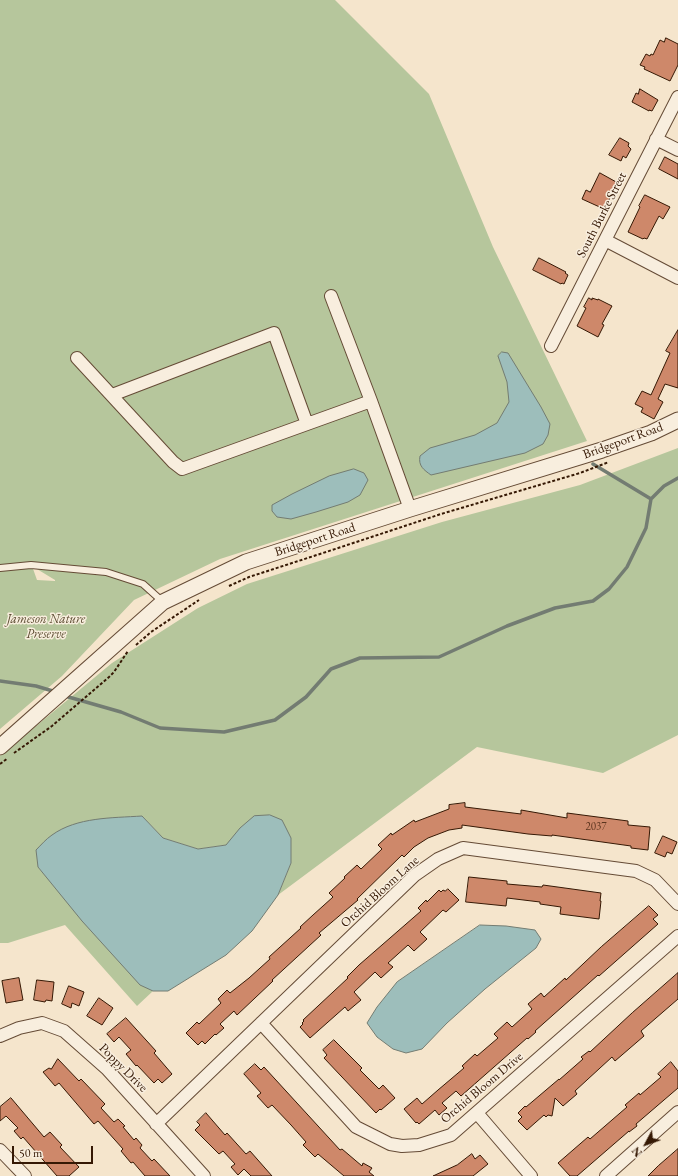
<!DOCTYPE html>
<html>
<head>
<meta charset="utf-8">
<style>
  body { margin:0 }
  #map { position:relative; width:678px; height:1176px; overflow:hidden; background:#f5e5cc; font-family:"EB Garamond",serif }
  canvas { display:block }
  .north { position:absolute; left:626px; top:1124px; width:40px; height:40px; -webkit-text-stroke:3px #f8eede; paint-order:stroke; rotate:229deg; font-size:11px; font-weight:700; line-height:16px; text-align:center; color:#351804 }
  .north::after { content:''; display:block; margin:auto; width:14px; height:18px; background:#351804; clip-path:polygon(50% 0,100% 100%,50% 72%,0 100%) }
  .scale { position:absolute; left:12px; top:1146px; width:81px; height:18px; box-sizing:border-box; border:2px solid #351804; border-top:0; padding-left:5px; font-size:12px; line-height:14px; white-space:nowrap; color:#351804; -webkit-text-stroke:3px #f8eede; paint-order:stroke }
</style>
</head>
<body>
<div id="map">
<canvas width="678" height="1176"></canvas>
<div class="north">N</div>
<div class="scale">50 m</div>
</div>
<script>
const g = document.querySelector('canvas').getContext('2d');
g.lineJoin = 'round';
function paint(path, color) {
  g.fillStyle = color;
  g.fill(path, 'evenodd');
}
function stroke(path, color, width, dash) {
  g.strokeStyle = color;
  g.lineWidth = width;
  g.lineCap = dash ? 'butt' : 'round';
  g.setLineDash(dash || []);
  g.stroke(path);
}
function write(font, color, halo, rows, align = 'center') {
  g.font = font + ' "EB Garamond",serif';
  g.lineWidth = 3;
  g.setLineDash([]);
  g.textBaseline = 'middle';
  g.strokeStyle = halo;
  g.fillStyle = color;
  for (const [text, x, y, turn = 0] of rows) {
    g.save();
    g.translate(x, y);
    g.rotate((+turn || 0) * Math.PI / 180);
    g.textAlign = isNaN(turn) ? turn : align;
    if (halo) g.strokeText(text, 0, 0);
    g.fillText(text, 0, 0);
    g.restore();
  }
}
const green = new Path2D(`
  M0,0H335L429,94L493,247L587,441L220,559L134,600L62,676L0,729ZM32,566L55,580V581L37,580Z
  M678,448V735L603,773L477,747L278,895L291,863L226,845L198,849L163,838L142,816L38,867L153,991L137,1006L65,925L8,943H0V756L112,663L198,608L247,584L442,522L580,485Z`);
const water = new Path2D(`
  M502,352L508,353L541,407L550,424L548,435L543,444L525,453L431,475C424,470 418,466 420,456L430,448L475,435L497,423L509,402L507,382L498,356Z
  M354,469L364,473L368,480L360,495L348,502L316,512L291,519L277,517L272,511V505L292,494L329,476Z
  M270,815L282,820L291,838V863L278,895L252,931L226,955L168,991H153L140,985L82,921L38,867L36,850C41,845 46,839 52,835C77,817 112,818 142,816L163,838L198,849L226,845L240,828L254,816Z
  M480,925L506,926L535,930L541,939L536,948L485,989L447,1023L422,1049L406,1053L393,1049L377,1037L367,1023L377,1007L397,982Z`);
const stream = new Path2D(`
  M593,464L651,499
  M0,681L36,686L56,692
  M65,696L121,712L160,728L224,732L275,720L306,697L331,669L360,658L439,657L507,626L555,608L593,601L609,589L627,567L646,528L651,499L664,486L678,478`);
const building = new Path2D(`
  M666,38L678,44V65L670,81L644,69L645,67L640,65L646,54L650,56L651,54L653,55L660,40L664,42Z
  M640,89L658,100L652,111L649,110V111L632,102L636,93L638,94Z
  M620,138L629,143L628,146L631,149L626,158L623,156L621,161L609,155Z
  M665,157L678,164V179L659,169Z
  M600,173L618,183L604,209L582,199L586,190L590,192Z
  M645,195L670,207L663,219L659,216L647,239L644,238L643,239L628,232L640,207L639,206Z
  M539,258L566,272L565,273L568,275L564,284L562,283L561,284L533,270Z
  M589,298L592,300V298L598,300V299L612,306L602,324L604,325L598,337L577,326L586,308L584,307Z
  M678,330V388L665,384L658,399L663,402L654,419L641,412L643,408L635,404L642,391L651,395L670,353L666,351Z
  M465,803V807L521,814V810L567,818V813L628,821V825L650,827L648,850L631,848V846L552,835V836L528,834L462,825V828L449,830L428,838L414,847L404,857L402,855L357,899L358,900L319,933L321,935L272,980L273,981L237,1015L234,1011L220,1024L224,1028L216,1035L215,1034L205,1044L202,1041L198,1045L186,1033L197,1022L199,1024L221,1003L218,999L227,990L230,993L249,978L270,959L269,957L301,928L300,927L313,915L333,897L329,893L345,878L344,877L357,865L361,869L382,849L378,845L391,833L392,835L414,820L415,822L449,809V805Z
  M663,836L677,842L672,854L667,852L665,857L655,853Z
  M469,877L507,881V884L542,887L543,885L601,893L600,901H601L599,919L560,914L561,907L540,904V902L507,898L506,906L466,902Z
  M448,889L459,900L446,912L443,910L420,932L427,939L414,951L408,945L388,963L393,967L381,978L375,972L354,992L361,1000L348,1011L345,1007L310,1038L300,1027L303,1024L302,1023L304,1021L303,1020L348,978L347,977L359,965L421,911L418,908L426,900L427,902L439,890L441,892L443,890L445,891Z
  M649,906L658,915L653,919L658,924L599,976L598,975L535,1031L536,1032L528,1039L527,1038L461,1096L456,1091L442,1103L447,1108L439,1115L435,1110L419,1124L417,1122L416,1123L404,1109L417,1098L422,1104L438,1090L464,1068L462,1066L475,1054L477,1056L498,1038L494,1034L507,1022L512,1027L532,1009L528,1004L541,993L544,997L565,978L566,980L601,947Z
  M678,973V999L641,1031L644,1036L615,1061L612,1057L575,1091L577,1094L563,1106L555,1098L552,1116L548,1115L546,1117L544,1115L527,1130L518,1121L522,1117L518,1113L525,1106L526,1107L559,1079V1080L583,1059L581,1057L589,1051L590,1052L632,1013Z
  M19,978L23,1000L6,1003L2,981Z
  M37,980L54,982L52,1001L46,1000L45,1002L34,1000Z
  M69,986L84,992L79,1006L72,1003L71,1008L62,1004Z
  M99,998L113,1008L102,1025L87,1016Z
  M126,1018L156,1051L154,1053L172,1074L162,1083L158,1079L154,1083L137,1065L136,1066L126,1054L131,1050L119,1037L114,1042L107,1034Z
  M334,1040L362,1068L360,1070L379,1089L383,1085L395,1098L381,1110L380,1109L376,1113L324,1058L327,1055L323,1050Z
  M58,1059L79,1081L81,1079L105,1104L101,1108L114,1122L118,1119L125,1126L123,1127L134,1140L136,1138L142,1145L140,1148L152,1161L154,1159L170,1176H145L133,1162L131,1163L121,1151L123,1149L98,1121L94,1124L59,1083L55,1086L43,1072L49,1068L51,1069Z
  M671,1062L678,1071V1088L636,1124L637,1126L629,1132V1131L577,1176H570L558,1163L588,1137L590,1139L627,1107L625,1105L639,1093L640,1095L661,1077L658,1074Z
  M255,1064L261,1070L264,1067L340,1150L342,1149L362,1166L363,1163L372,1168L369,1172L374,1176H344L318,1154L315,1157L303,1145L306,1142L291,1125L272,1105L268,1108L257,1096L261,1093L244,1074Z
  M11,1098L44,1137L50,1132L62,1145L60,1147L79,1167L69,1176H57L23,1137L21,1139L14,1131L18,1128L6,1116L0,1121V1107Z
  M206,1113L225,1135L227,1133L246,1154L250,1151L272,1176H251L244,1169L238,1175L231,1167L235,1164L223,1151L219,1154L195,1130L200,1125L197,1122Z
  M678,1149V1176H648L658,1166Z
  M472,1154L475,1159L480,1155L488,1164L473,1176H433L457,1165Z`);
const path = new Path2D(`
  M229,586L249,577L323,553L441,514L580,473L609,462
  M136,645L151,632L199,600
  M14,753L52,726L109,677L114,672L128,651
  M0,764L8,758`);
const service = new Path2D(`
  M0,568L31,565L106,572L143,584L163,602`);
const minor = new Path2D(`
  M656,139L678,150
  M605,240L678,278
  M331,296L371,401L410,509
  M551,346L678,97
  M77,358L173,462L182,469L371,401
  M112,395L274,333L307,424
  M261,1023L356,1127L390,1144L402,1146L419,1145L451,1135L678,936
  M0,1036L19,1028L42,1023L64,1031L107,1069L204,1176
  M477,1113L531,1176
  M156,1124L415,875L438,859L463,848L636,871L655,880L678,904
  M0,1150L25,1176
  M606,1176L678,1112`);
const tertiary = new Path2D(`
  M0,747L163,602L246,562L410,509L602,450L651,433L678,420`);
const numberNames = [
  ["2037",596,827]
];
const streetNames = [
  ["South Burke Street",602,215,-63],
  ["Bridgeport Road",623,441,-20],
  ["Bridgeport Road",315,540,-18],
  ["Orchid Bloom Lane",380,892,-42],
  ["Poppy Drive",123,1068,45],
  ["Orchid Bloom Drive",482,1088,-40]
];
const parkNames = [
  ["Jameson Nature",46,619],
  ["Preserve",46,634]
];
paint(green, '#b6c69c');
paint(water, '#9dbebb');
stroke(water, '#737c72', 1);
stroke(stream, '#737c72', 3.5);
paint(building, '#ce886a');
stroke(building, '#351804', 1);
stroke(service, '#654b36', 8);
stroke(minor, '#654b36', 14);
stroke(tertiary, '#654b36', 17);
stroke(path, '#351804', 2, [3, 2]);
stroke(service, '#f8eede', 6);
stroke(minor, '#f8eede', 12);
stroke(tertiary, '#f8eede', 15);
write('11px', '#5b341e', null, numberNames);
write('13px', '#351804', '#f8eede', streetNames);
write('italic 13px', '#5c4c32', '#f8eede', parkNames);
</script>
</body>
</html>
